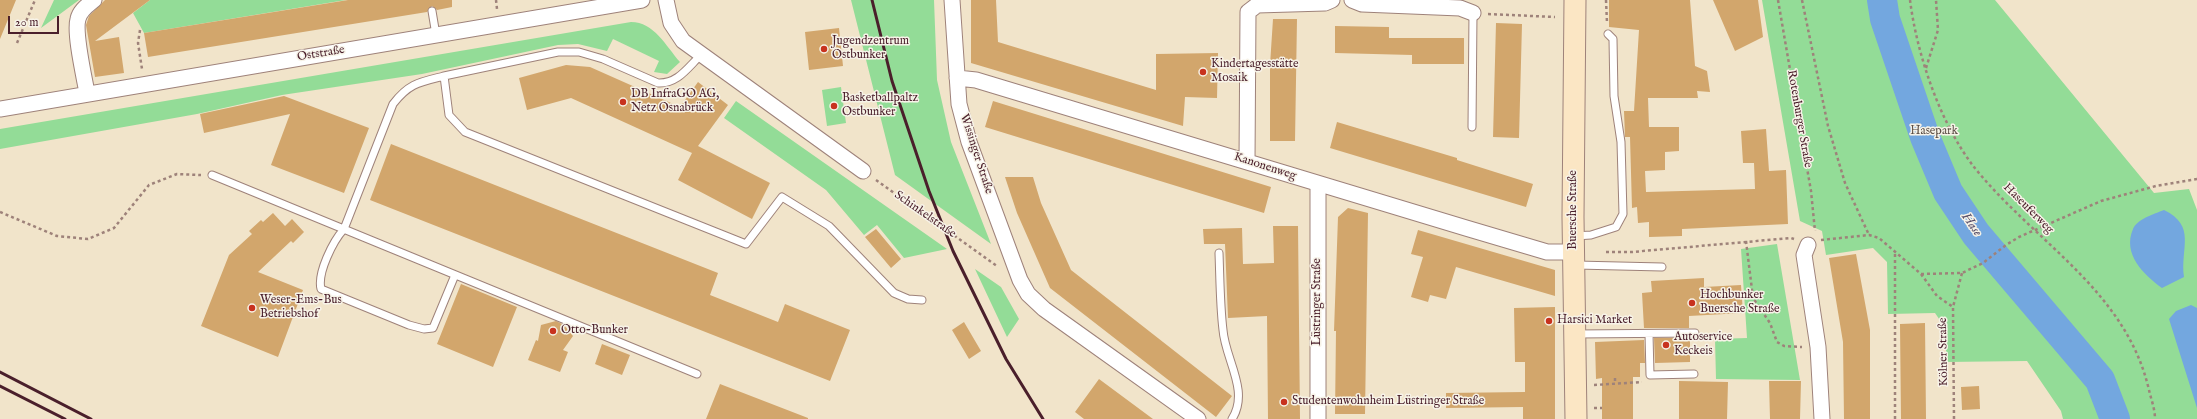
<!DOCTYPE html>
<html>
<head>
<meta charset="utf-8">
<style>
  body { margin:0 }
  #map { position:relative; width:2197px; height:419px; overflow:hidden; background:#f1e4ca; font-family:"IM FELL English",serif }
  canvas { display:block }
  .scale { position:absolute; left:8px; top:16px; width:51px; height:18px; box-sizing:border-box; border:2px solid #4a1f2b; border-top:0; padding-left:5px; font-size:12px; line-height:14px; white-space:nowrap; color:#4a1f2b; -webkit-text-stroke:3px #f7f3e8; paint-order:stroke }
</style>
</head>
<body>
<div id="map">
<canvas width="2197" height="419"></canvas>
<div class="scale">20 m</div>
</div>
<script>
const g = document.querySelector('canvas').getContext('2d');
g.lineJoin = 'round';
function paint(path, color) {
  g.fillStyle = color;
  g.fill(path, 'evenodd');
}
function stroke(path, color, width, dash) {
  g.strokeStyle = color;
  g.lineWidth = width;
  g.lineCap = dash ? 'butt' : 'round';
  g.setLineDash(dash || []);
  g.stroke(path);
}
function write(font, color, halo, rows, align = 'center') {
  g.font = font + ' "IM FELL English",serif';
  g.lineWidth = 3;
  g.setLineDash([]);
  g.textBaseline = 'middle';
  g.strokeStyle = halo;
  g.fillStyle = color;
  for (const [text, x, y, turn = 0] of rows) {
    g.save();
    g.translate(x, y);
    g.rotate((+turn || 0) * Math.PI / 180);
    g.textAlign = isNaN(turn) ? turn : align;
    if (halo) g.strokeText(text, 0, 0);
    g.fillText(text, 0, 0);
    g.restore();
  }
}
const green = new Path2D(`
  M54,0H79L41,28Z
  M150,0H346L144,33L133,13Z
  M851,0H934L937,80L951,142L991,244L895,175Z
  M1762,0H1995L2154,193L2189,189L2197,210V419H2063L2061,411L2027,361L1946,362V329L1935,313L1888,314L1887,262L1873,248L1826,255L1822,231L1800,221Z
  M631,22C654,22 666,46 680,62L667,74L654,72L659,61L613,39L607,51L578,44L558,45L422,74L282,95L197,114L0,149V129Z
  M841,87L846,123L827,126L822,90Z
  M736,101L947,249L904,258L877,225L864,235L826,190L724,118Z
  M1777,244L1800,380L1716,379L1715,339L1747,338L1741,249Z
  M975,269L1001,287L1019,319L1007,337Z`);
const water = new Path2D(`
  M2164,210C2197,226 2180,248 2184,277L2162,288C2144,275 2122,254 2133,229C2137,219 2154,214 2164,210Z
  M2191,305L2197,308V408L2169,319L2176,311Z`);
const river = new Path2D(`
  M1882,0L1885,19L1925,137L1948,192L1976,234L2100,380L2115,419`);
const building = new Path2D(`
  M0,0H16L0,39Z
  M105,0H150L95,41L119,37L124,73L95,77L86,25L89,16Z
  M348,0H452V7L437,10L432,6L427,12L148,57L144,33Z
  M971,0H996L998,42L1156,90V54L1218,53L1217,98L1185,97L1183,126L971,63Z
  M1609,0H1690L1695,66L1707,71L1710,92L1697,91L1698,98H1648L1649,127H1679V151L1665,152V170L1645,171L1646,192L1755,189L1754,163H1743L1741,131L1766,129L1769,171L1786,170L1788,224L1682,229V236L1649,237V222L1638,223L1637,207L1632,208L1630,137H1625L1624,111H1634L1639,30L1609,27Z
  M1713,0H1758L1763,37L1735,51Z
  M1273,19H1297L1295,141H1270V65Z
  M1496,23L1522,24L1519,138L1493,137Z
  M1335,26L1389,27V38H1464V64H1412V55L1335,53Z
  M839,28L843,66L809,70L805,32Z
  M566,65L590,67L680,107L698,82L728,105L698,146L770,183L752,219L678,180L692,153L571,98L527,110L519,78Z
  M284,96L369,128L344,193L271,165L290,114L204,133L200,114Z
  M993,101L1271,187L1264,213L985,127Z
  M1337,122L1457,158V160L1533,184L1526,207L1330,148Z
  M391,144L718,273L710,295L778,322L785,304L850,330L830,381L370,200Z
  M1005,177H1033L1041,203L1071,270L1232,396L1216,417L1050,288L1017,213Z
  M1348,208L1368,213L1365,414H1335L1336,331H1334L1338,217Z
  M273,213L285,226L292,219L304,232L293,243L291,241L258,272L303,290L278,357L201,326L229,255L252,234L249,231L261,220L263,222Z
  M1273,226H1298L1300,419H1268L1267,316L1228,318L1225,244H1204L1203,229L1242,228L1243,264L1274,263Z
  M876,229L901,259L891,268L865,237Z
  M1418,230L1555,270V296L1456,267L1446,299L1430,295L1428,302L1411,297L1423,257L1411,254Z
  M1856,254L1870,330V419H1844L1843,342L1829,258Z
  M1704,278V287L1741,285L1743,313L1689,316V328H1644L1642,293L1652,292L1651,281Z
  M461,284L517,307L493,367L437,344Z
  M1555,307V419H1523V407L1446,408V393L1525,392V362H1515L1514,308Z
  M556,321L564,325L573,336L563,350L568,352L560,372L528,360L536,340L538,341L541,325Z
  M964,322L981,351L969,359L952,330Z
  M1925,323L1926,419H1901L1900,324Z
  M1654,338H1690V362L1655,363Z
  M1644,340L1645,363H1640V377H1633V419H1602V378L1596,379L1595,342Z
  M602,344L630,355L622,375L595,364Z
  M1099,379L1153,419H1084L1075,412Z
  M1679,381L1728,382L1727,419H1679Z
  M1769,381H1801L1800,419H1770Z
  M720,384L808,418V419H706Z
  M1979,386L1980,409L1962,410L1961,387Z`);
const path = new Path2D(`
  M496,0L497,9
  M1606,0L1607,23
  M1778,0L1811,191L1815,231
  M1802,0L1828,126L1845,183L1869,235
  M1910,0C1917,55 1940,123 1974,167C2034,242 2126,290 2149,390C2151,399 2155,409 2155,419
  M1488,14L1555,17
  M140,30L138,43L142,69
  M17,43L35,0
  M1926,68L1938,30L1936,0
  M876,180L997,266
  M0,212L57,236L88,239L114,228L149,185L177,174L201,175
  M1821,240L1869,235L1879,238L1921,274L1937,296L1953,307
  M1746,241L1753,298L1770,323L1777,342L1784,346L1802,347
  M1606,252H1632L1791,238L1794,239
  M1921,274L1962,273L1983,263L2006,245L2019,237L2101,201L2156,186L2197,179
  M1615,378V384
  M1594,385L1642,382
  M1594,408H1602
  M1895,419V253
  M1954,419L1953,307L1962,273`);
const service = new Path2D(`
  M432,11L436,35
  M701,55C688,67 678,84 658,83L603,59L579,52H558L444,76L449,115L465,132L746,244L782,197L829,226L894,293L908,299L922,300
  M444,76C420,82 409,83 393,104L344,229C333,241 317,273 321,289L409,325L424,329L433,328L455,275
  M1472,127L1473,13
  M212,175L697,374
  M1575,236L1591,235L1616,227L1623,214L1621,142L1614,96L1613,39L1608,34
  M1219,253C1220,279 1220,305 1223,330C1225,359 1250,391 1232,419
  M1576,265L1662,267
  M1577,334L1695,333
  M1649,334L1650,375L1694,374`);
const minor = new Path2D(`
  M666,0L671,23L683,41L863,171
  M952,0L959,104L969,142L1020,280L1028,294L1044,309L1198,419
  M1352,0L1362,4L1460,8L1473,13
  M957,78L976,80C1166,136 1356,196 1547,252H1574
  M87,93C84,76 74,33 78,19C80,10 88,5 94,0
  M0,109L642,0
  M1247,161L1248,12L1257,5L1325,3L1332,0
  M1808,245L1804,255L1818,347L1822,419
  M1318,419V185`);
const secondary = new Path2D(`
  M1575,0L1573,217L1576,419`);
const rail = new Path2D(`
  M872,0L892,81L929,191L953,251L1006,359L1043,419
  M0,372L91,419
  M0,386L65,419`);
const markers = [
  [824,49,4,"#c8321e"],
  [1203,72,4,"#c8321e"],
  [623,102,4,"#c8321e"],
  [834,106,4,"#c8321e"],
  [1692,303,4,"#c8321e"],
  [252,308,4,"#c8321e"],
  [1549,321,4,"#c8321e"],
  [553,331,4,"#c8321e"],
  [1666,345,4,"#c8321e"],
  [1284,402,4,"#c8321e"]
];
const poiNames = [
  ["Jugendzentrum",832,42],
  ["Ostbunker",832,56],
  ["Kindertagesstätte",1211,65],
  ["Mosaik",1211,79],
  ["DB InfraGO AG,",631,95],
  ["Netz Osnabrück",631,109],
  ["Basketballpaltz",842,99],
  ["Ostbunker",842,113],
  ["Hochbunker",1700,296],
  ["Buersche Straße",1700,310],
  ["Weser-Ems-Bus",260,301],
  ["Betriebshof",260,315],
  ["Harsici Market",1557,321],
  ["Otto-Bunker",561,331],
  ["Autoservice",1674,338],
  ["Keckeis",1674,352],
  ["Studentenwohnheim Lüstringer Straße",1292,402]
];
const streetNames = [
  ["Oststraße",321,54,-9],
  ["Rotenburger Straße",1799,119,80],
  ["Wissinger Straße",976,154,72],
  ["Kanonenweg",1265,167,18],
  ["Haseuferweg",2028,209,45],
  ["Buersche Straße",1574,210,-90],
  ["Schinkelstraße",925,215,35],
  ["Lüstringer Straße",1318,302,-90],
  ["Kölner Straße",1944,352,-91]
];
const parkNames = [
  ["Hasepark",1934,132]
];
const waterNames = [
  ["Hase",1971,225,55]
];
paint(green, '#93dc97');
paint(water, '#73a7df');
stroke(river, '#73a7df', 30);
paint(building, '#d2a66c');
stroke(service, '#9e827a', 9);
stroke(minor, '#9e827a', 17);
stroke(secondary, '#9e827a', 23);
stroke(path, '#9e827a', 2.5, [3, 3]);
stroke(service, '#fff', 7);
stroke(minor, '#fff', 15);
stroke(secondary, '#fbe6c4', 21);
stroke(rail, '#4a1f2b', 3);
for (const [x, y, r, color] of markers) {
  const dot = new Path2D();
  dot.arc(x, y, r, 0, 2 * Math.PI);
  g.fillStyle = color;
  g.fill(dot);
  stroke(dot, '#f7f3e8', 1.5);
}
write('12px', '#4a1f2b', '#f7f3e8', poiNames, 'left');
write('12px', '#4a1f2b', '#f7f3e8', streetNames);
write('12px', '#5c4e46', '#f7f3e8', parkNames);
write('italic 13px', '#584f6a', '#f7f3e8', waterNames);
</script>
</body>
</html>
